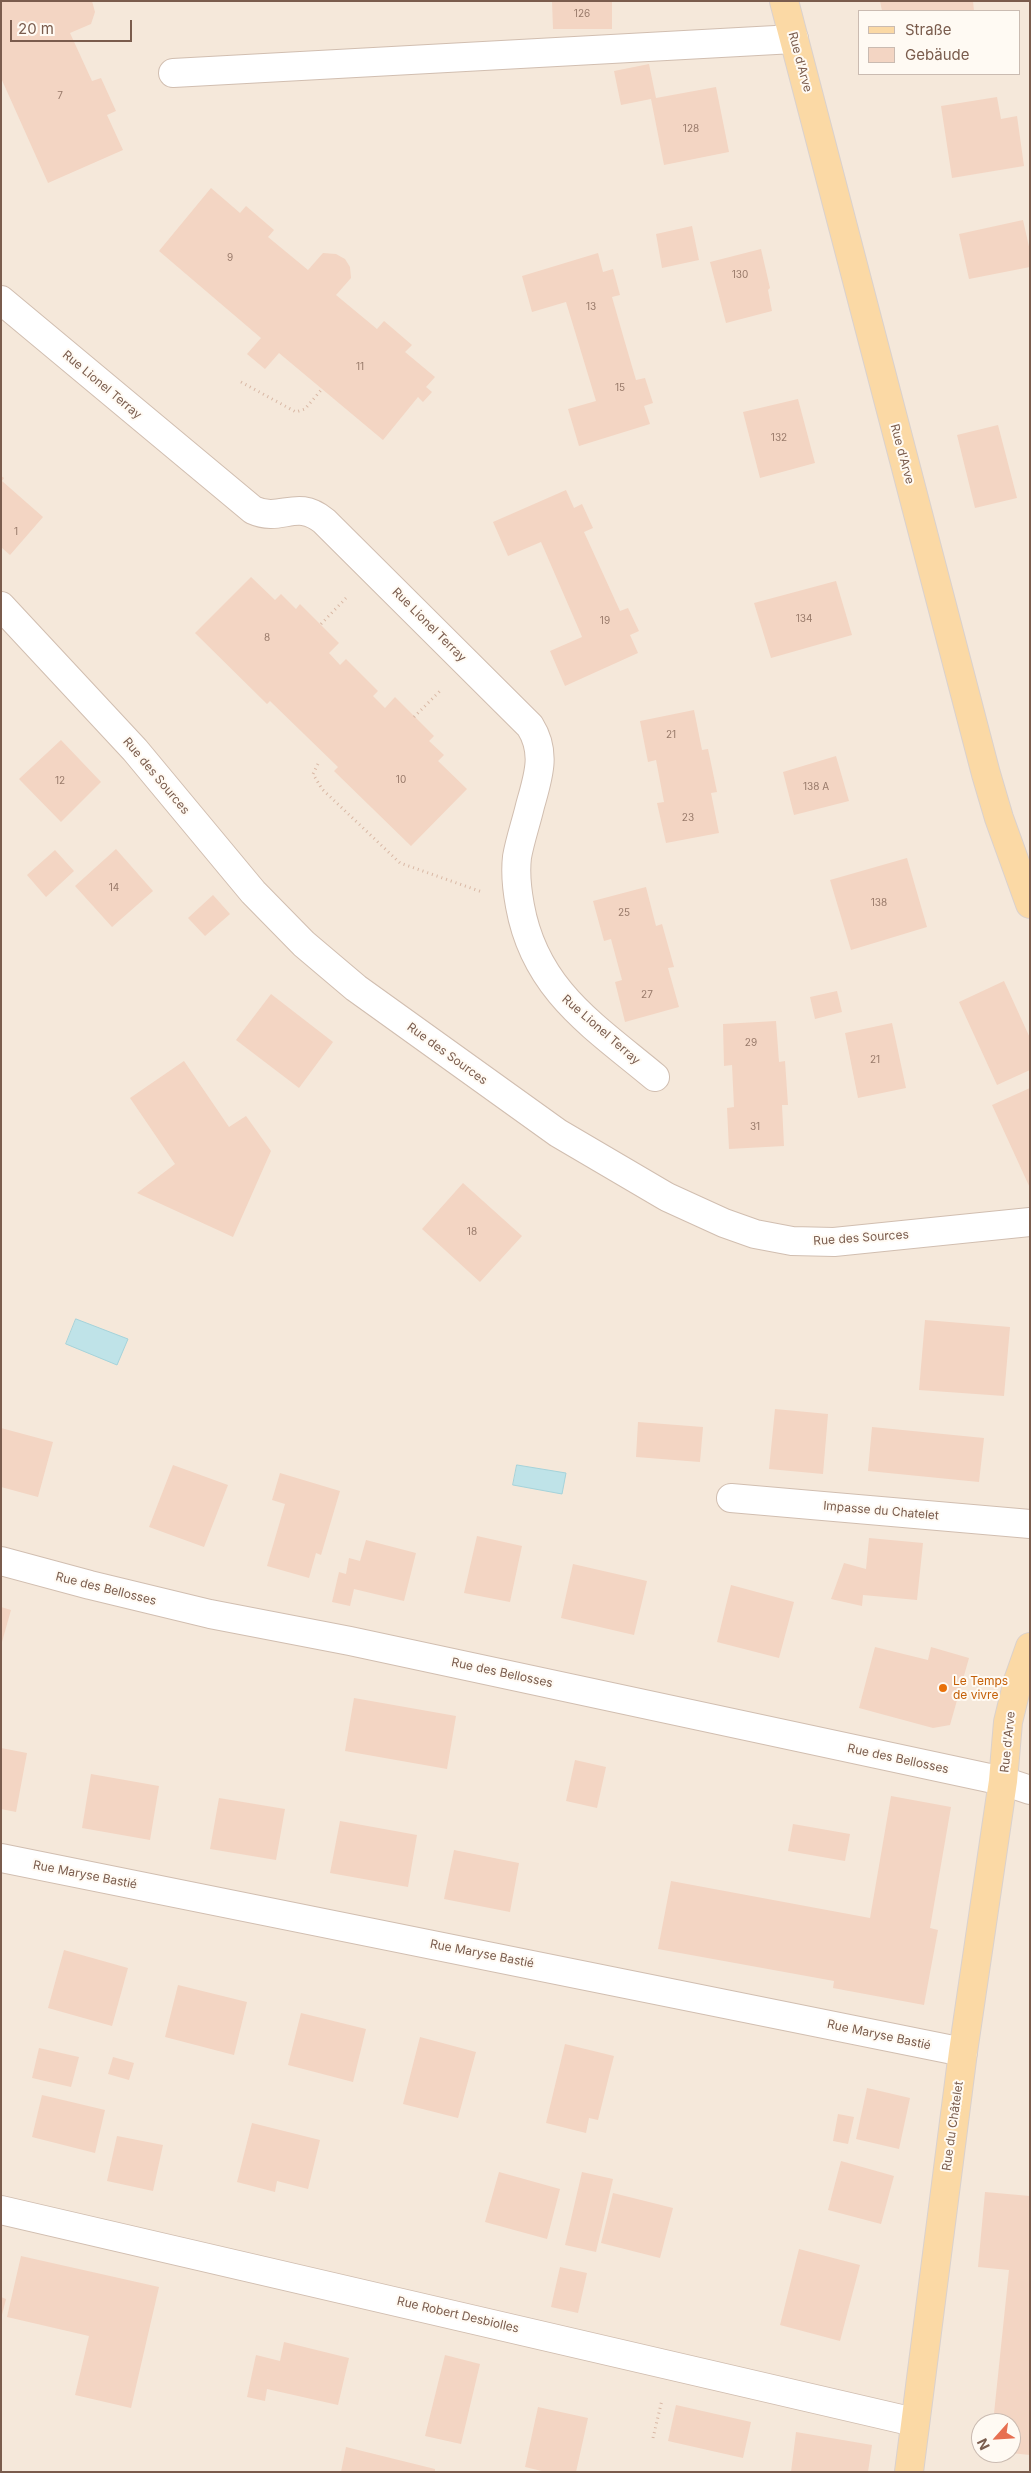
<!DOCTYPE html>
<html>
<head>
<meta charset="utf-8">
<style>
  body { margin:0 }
  #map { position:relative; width:1031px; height:2473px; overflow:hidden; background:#fdf6ec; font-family:Inter,sans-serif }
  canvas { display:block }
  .frame { position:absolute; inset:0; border:2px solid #7a5c4d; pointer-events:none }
  .legend { position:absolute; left:858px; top:10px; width:162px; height:65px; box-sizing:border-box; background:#fffaf3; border:1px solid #cabbb1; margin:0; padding:6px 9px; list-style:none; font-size:15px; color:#7a5c4d }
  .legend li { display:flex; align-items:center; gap:10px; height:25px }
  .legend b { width:25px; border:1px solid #cabbb1 }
  .north { position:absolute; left:971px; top:2413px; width:50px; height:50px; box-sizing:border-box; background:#fffaf3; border:1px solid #cabbb1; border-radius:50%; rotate:244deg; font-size:14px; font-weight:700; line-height:20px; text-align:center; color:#7a5c4d }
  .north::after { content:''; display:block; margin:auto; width:18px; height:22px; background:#e76f51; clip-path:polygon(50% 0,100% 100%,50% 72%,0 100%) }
  .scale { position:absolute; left:10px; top:20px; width:122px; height:22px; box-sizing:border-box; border:2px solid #7a5c4d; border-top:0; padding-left:6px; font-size:15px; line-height:18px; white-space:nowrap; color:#7a5c4d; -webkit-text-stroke:4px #fffaf3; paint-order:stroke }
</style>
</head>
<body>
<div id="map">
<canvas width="1031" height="2473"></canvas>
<div class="frame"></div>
<ul class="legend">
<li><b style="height:6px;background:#fbd9a5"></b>Straße</li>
<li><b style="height:14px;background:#f3d5c3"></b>Gebäude</li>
</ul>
<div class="north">N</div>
<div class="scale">20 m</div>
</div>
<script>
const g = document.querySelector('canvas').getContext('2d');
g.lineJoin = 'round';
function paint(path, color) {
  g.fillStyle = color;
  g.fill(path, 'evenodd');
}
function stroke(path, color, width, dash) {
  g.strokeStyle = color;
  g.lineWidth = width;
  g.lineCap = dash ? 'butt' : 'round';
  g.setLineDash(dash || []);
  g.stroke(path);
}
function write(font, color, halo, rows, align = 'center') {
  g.font = font + ' Inter,sans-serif';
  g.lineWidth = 4;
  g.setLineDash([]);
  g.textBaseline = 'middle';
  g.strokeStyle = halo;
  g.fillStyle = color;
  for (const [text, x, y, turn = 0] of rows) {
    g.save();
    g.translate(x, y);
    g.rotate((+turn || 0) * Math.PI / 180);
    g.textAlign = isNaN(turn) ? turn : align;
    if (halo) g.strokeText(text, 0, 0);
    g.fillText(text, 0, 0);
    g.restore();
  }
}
const residential = new Path2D(`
  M1,1H1030V2472H1ZM860,11H1020V74H860ZM981,2423H1011V2453H981Z`);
const water = new Path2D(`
  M76,1319L128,1339L117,1365L66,1344Z
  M517,1465L566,1473L562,1494L513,1485Z`);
const building = new Path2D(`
  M1,1H92L95,12L91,24L70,33L92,81L101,78L116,111L107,115L123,150L48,183L1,78Z
  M552,1H612V29H553Z
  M880,1H973L974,11H882Z
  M649,64L656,98L716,87L729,152L664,165L651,99L621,105L614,71Z
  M997,97L1001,119L1017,116L1024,166L952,178L941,106Z
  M211,188L240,213L246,206L274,230L268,237L308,270L323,253L336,254L345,259L350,267L351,278L336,295L377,329L384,321L412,345L405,352L435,377L426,387L432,392L423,402L418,397L383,440L279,353L265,369L247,354L261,338L159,251Z
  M1023,220L1030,251V267L969,279L959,234Z
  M692,226L699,260L662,268L656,234Z
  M761,249L770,288L768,290L772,311L726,323L710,262Z
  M598,253L603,272L613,269L620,295L612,297L624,339L636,380L645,378L653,403L644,406L650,424L579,446L568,409L596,401L566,302L532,312L522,276Z
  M798,399L815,463L760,478L743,412Z
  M998,425L1017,498L975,508L957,435Z
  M1,476L4,478L2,481L43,517L10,555L1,547Z
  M566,490L574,508L582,504L593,528L584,532L620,611L628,608L639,631L630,635L638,653L565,686L550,651L582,637L580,632L541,542L508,556L493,522Z
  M251,577L275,600L281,594L296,609L300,604L339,643L329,653L340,665L346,659L378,691L373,696L385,708L395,697L434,736L429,741L444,755L438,761L467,789L411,846L334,771L338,767L270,701L267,704L195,633Z
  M836,581L852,635L771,658L754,603Z
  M694,710L702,750L708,749L717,792L711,793L719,833L666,843L657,803L664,802L656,760L648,762L640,721Z
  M61,740L101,782L61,822L19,779Z
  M836,756L849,801L794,815L783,772Z
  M116,849L153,891L112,927L75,886Z
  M55,850L74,871L46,897L27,875Z
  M907,858L927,927L851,950L830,880Z
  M646,887L656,926L662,924L674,967L668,968L679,1007L625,1022L615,982L622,980L611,939L604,941L593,901Z
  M213,895L230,914L205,936L188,918Z
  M1004,981L1030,1038V1070L997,1085L959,1002Z
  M837,991L842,1012L815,1019L810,997Z
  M271,994L333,1042L299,1088L236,1040Z
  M776,1021L779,1062L785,1061L788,1105H782L784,1146L729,1149L727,1108L734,1107L732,1065L724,1066L723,1024Z
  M892,1023L906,1088L858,1098L845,1033Z
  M184,1061L229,1127L246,1116L271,1151L233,1237L137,1193L175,1164L130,1098Z
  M1030,1088V1188L992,1105Z
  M463,1183L522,1236L480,1282L422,1229Z
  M925,1320L1010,1327L1004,1396L919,1390Z
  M775,1409L828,1414L823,1474L769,1469Z
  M638,1422L703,1427L700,1462L636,1457Z
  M872,1427L984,1438L979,1482L868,1471Z
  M1,1428L53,1442L38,1497L1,1487Z
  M173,1465L228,1485L204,1547L149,1527Z
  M280,1473L340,1491L321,1555L316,1553L309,1578L267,1566L285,1504L272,1500Z
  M477,1536L522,1546L510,1602L464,1593Z
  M869,1538L923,1543L917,1600L863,1595L862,1606L831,1599L844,1563L866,1569Z
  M366,1540L416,1553L404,1601L354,1589L350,1606L332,1602L339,1572L346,1574L349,1558L360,1561Z
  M573,1564L647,1581L634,1635L561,1618Z
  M731,1585L794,1602L779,1658L717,1642Z
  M1,1607L11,1610L2,1642H1Z
  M875,1647L928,1660L931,1647L969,1658L950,1725L933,1728L859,1708Z
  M354,1698L456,1716L447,1769L345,1751Z
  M1,1748L27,1753L16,1812L1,1809Z
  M575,1760L606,1767L597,1808L566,1801Z
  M91,1774L159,1786L150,1840L82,1828Z
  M891,1796L951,1807L930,1928L938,1930L924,2005L833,1988L834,1981L658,1949L671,1881L870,1918Z
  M219,1798L285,1809L276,1860L210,1849Z
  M340,1821L417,1835L408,1887L330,1873Z
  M793,1824L850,1834L845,1861L788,1851Z
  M454,1850L519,1863L510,1912L444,1899Z
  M64,1950L128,1968L112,2026L48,2008Z
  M178,1985L247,2002L234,2055L165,2037Z
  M301,2013L366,2029L353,2082L288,2065Z
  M420,2037L476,2052L458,2118L403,2104Z
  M565,2044L614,2056L598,2120L589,2118L586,2133L546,2123Z
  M39,2048L79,2057L71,2087L32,2078Z
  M113,2057L134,2063L129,2080L108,2074Z
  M867,2088L910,2098L899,2149L856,2139Z
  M42,2095L105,2110L95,2153L32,2137Z
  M838,2114L854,2117L848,2144L833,2141Z
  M252,2123L320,2140L308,2189L277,2181L275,2192L237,2182Z
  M117,2136L163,2145L153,2191L107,2181Z
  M841,2161L894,2176L881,2224L828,2210Z
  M499,2172L560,2189L547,2239L485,2222Z
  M582,2172L613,2179L596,2252L565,2245Z
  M985,2192L1030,2196V2455L1011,2453V2423H993L1009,2270L978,2267Z
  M613,2193L673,2208L660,2258L601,2243Z
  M799,2249L860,2265L840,2341L780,2325Z
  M21,2256L159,2287L131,2408L75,2395L89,2336L7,2317Z
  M560,2267L587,2273L578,2313L551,2307Z
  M1,2297L6,2299L2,2315H1Z
  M284,2342L349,2358L338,2405L267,2389L265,2401L247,2397L256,2355L280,2361Z
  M445,2355L480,2364L461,2444L425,2436Z
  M676,2405L751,2422L743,2458L668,2441Z
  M538,2407L588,2418L576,2472H546L525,2467Z
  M796,2432L872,2445L868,2472H791Z
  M346,2447L435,2469V2472H341Z`);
const path = new Path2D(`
  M241,382L296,412L305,409L322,389
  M321,624L348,596
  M414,717L442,689
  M318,764L313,774L322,789L400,863L482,892
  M653,2438L662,2400`);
const minor = new Path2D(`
  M173,73L794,39
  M1,300L253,510C282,523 296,498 324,521L530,726C547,753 538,777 530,806C526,823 520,840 517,857C515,874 517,890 520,906C535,990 594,1026 655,1077
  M1,606L135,750L253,892L304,944L356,988L558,1133L667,1197L724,1223L755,1234L792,1241L834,1242L1030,1222
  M731,1498L1030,1524
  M1,1561L90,1585L210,1614L350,1641L1003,1781L1030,1790
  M1,1858L963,2052
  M1,2210L914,2422`);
const major = new Path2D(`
  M784,1L986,774L999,818L1030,904
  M909,2472L963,2052L1003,1781L1008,1722L1018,1681L1030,1647`);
const markers = [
  [943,1688,5,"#e8710a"]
];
const numberNames = [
  ["126",582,14],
  ["7",60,96],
  ["128",691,129],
  ["9",230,258],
  ["130",740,275],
  ["13",591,307],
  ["11",360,367],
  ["15",620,388],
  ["132",779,438],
  ["1",16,532],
  ["134",804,619],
  ["19",605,621],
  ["8",267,638],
  ["21",671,735],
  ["10",401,780],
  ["12",60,781],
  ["138 A",816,787],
  ["23",688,818],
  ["14",114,888],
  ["138",879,903],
  ["25",624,913],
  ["27",647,995],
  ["29",751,1043],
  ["21",875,1060],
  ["31",755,1127],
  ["18",472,1232]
];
const streetNames = [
  ["Rue d'Arve",800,62,75],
  ["Rue Lionel Terray",102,385,40],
  ["Rue d'Arve",902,454,75],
  ["Rue Lionel Terray",429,625,45],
  ["Rue des Sources",156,776,50],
  ["Rue Lionel Terray",601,1030,41],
  ["Rue des Sources",447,1054,36],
  ["Rue des Sources",861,1238,-4],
  ["Impasse du Chatelet",881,1511,5],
  ["Rue des Bellosses",106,1589,14],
  ["Rue des Bellosses",502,1673,12],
  ["Rue d'Arve",1008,1742,-84],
  ["Rue des Bellosses",898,1759,12],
  ["Rue Maryse Bastié",85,1875,11],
  ["Rue Maryse Bastié",482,1954,11],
  ["Rue Maryse Bastié",879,2035,12],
  ["Rue du Châtelet",953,2126,-82],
  ["Rue Robert Desbiolles",458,2315,13]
];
const foodNames = [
  ["Le Temps",953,1681],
  ["de vivre",953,1695]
];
paint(residential, '#f5e8da');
paint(water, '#bfe3e8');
stroke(water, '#a5d3da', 1);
paint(building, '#f3d5c3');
stroke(minor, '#d1beb0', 30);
stroke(major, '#dad1cd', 30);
stroke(path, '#d9b8a5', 3, [1, 4]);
stroke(minor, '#fff', 28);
stroke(major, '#fbd9a5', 28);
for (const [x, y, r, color] of markers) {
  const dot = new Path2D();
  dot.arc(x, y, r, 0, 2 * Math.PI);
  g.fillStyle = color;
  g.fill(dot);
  stroke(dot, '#fffaf3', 2);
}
write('10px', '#987a6a', null, numberNames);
write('12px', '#7a5c4d', '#fffaf3', streetNames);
write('12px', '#c56008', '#fffaf3', foodNames, 'left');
</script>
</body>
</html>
